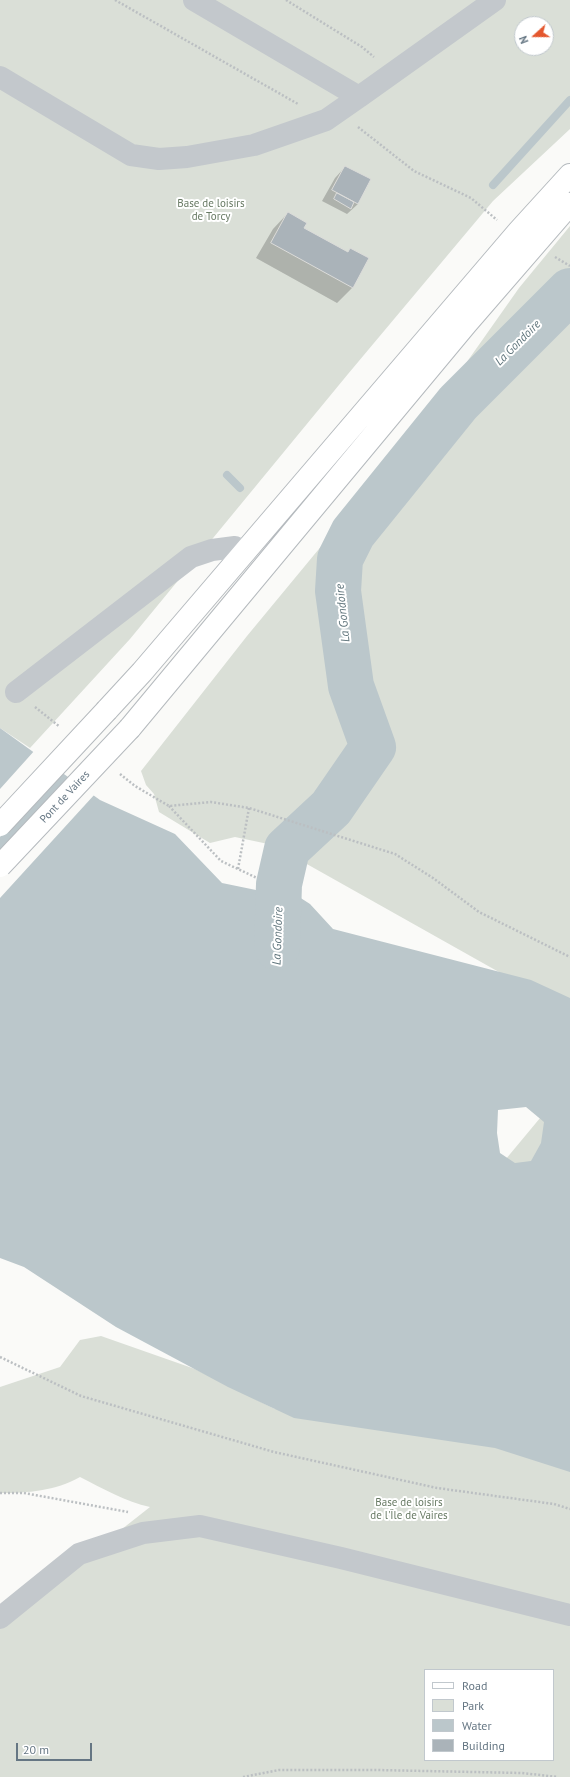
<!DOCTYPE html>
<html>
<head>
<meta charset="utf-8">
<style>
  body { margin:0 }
  #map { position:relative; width:570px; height:1777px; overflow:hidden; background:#fafaf8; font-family:"PT Sans",sans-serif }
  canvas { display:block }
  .legend { position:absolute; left:424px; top:1669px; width:130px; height:92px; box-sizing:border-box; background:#fff; border:1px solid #c1c8cd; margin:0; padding:5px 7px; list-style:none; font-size:12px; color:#657683 }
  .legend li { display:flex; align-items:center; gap:8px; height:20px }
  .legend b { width:20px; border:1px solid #c1c8cd }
  .north { position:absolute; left:514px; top:16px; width:40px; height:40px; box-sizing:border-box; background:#fff; border:1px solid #c1c8cd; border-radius:50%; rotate:249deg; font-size:11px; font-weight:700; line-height:16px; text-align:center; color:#657683 }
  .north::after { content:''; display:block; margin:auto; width:14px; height:18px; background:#e4572e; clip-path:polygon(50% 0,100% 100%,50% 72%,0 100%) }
  .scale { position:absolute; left:16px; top:1743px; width:76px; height:18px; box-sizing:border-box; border:2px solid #657683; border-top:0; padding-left:5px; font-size:12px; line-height:14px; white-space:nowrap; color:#657683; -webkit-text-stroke:3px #fff; paint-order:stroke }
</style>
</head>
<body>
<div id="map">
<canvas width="570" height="1777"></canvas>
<ul class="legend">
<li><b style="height:5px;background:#fff"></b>Road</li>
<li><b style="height:11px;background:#dadfd7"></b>Park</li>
<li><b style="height:11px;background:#bbc7cb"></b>Water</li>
<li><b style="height:11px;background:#aab3b9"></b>Building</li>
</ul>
<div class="north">N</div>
<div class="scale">20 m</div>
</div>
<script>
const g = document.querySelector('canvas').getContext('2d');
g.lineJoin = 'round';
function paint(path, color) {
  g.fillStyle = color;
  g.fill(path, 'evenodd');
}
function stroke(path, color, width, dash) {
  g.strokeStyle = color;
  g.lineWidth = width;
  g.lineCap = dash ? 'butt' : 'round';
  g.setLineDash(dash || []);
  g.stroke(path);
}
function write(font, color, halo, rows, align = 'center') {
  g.font = font + ' "PT Sans",sans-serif';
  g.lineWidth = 4;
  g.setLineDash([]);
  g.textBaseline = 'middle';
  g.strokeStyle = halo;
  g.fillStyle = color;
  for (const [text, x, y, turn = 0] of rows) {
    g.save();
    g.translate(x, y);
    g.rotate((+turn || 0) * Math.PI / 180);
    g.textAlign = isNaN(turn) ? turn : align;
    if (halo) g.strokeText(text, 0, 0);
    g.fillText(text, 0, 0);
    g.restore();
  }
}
const green = new Path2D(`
  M0,0H570V129L493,201L348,374L130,639L30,748L0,728ZM522,24H546V48H522Z
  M570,226V1012L273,845L235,837L210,843L159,812L154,794L146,785L141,771L247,636L428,417L519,288Z
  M570,1082V1777H0V1625L150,1507C126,1502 102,1488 80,1477C55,1491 28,1493 0,1493V1387L60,1367L80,1340L101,1336L195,1369L275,1409L342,1356ZM425,1670H553V1760H425Z`);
const water = new Path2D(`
  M0,728L100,800L175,834L222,883L256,890L279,884L310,904L333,929L531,980L570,998V1472L495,1448L294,1418L228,1387L116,1327L24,1267L0,1258ZM526,1107L544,1122L541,1143L531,1161L515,1163L500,1153L497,1133L498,1110Z`);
const pier = new Path2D(`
  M35,750L62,770L0,837V789Z
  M70,775L95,794L0,898V852Z`);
const shadow = new Path2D(`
  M345,167L358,204L347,214L322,201L335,178Z
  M288,213L303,228L347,253L351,249L368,258L352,288L337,303L256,258L273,229Z`);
const stream = new Path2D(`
  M493,185L570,100
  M227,475L240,488
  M323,558L340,559`);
const river = new Path2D(`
  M277,947L279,884L287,849L331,808L373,747L351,686L338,591L340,559L353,533L458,403L570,291`);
const building = new Path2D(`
  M345,166L371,179L358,204L332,190Z
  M337,193L354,202L351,209L334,199Z
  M288,212L307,223L304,228L348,252L350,248L369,258L353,288L271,243Z`);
const path = new Path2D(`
  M115,0L298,104
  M286,0L362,47L374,57
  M358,127L414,171L471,198L497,220
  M555,257L570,266
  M35,707L60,727
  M120,774L135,786L169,806L211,802L249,808L395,854L433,878L479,912L570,957
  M169,806L221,861L257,878
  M238,869L249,808
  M0,1357L81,1396L274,1452L437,1488L554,1504L570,1509
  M0,1493H24L128,1512
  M243,1777L279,1770H378L522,1773L558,1777`);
const minor = new Path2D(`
  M194,0L359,97L495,0
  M0,77L131,155L159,159L187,157L254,145L326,120L359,97
  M16,692L191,557L212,550L235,547L244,553
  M0,1618L79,1554L143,1533L200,1526L341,1558L570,1615`);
const major = new Path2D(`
  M107,710L142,672L519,231L570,175
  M130,728L466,324L570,204`);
const majorBridge = new Path2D(`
  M0,825L107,710
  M0,866L130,728`);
const parkNames = [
  ["Base de loisirs",211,204],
  ["de Torcy",211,217],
  ["Base de loisirs",409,1503],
  ["de l'Île de Vaires",409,1516]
];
const streetNames = [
  ["Pont de Vaires",65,797,-47]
];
const waterNames = [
  ["La Gondoire",518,343,-45],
  ["La Gondoire",343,613,-96],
  ["La Gondoire",278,936,-88]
];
paint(green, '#dadfd7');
paint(water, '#bbc7cb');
paint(pier, '#fafaf8');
paint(shadow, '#0003');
stroke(stream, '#bbc7cb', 8);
stroke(river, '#bbc7cb', 46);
paint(building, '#aab3b9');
stroke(building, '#dcdcda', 1);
stroke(major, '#b5babe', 24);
stroke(path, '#bbbfc2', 2.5, [2, 2]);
stroke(minor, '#c3c8cc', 22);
stroke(major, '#fff', 22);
stroke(majorBridge, '#b5babe', 24, []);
stroke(majorBridge, '#fff', 22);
write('11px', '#687a64', '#fff', parkNames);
write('11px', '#657683', '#fff', streetNames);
write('italic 12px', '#60757c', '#fff', waterNames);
</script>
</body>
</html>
